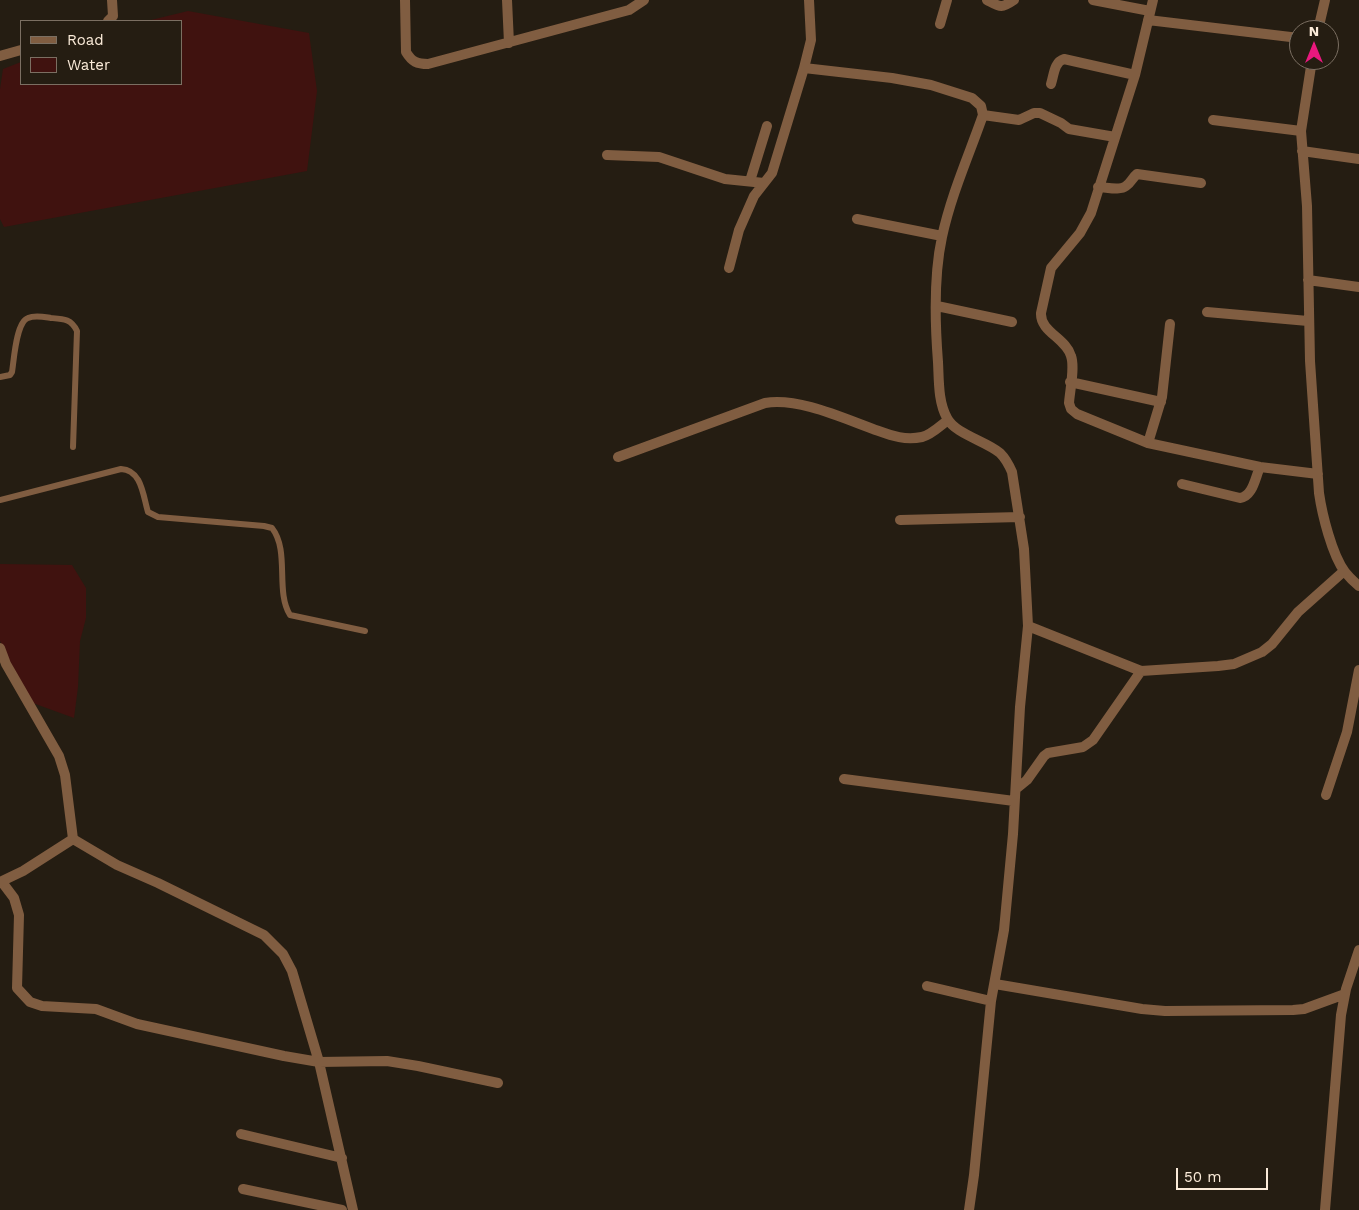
<!DOCTYPE html>
<html>
<head>
<meta charset="utf-8">
<style>
  body { margin:0 }
  #map { position:relative; width:1359px; height:1210px; overflow:hidden; background:#251d12; font-family:"Work Sans",sans-serif }
  canvas { display:block }
  .legend { position:absolute; left:20px; top:20px; width:162px; height:65px; box-sizing:border-box; background:#251d12; border:1px solid #7b6f62; margin:0; padding:6px 9px; list-style:none; font-size:15px; color:#fbebd9 }
  .legend li { display:flex; align-items:center; gap:10px; height:25px }
  .legend b { width:25px; border:1px solid #7b6f62 }
  .north { position:absolute; left:1289px; top:20px; width:50px; height:50px; box-sizing:border-box; background:#251d12; border:1px solid #7b6f62; border-radius:50%; rotate:0deg; font-size:14px; font-weight:700; line-height:20px; text-align:center; color:#fbebd9 }
  .north::after { content:''; display:block; margin:auto; width:18px; height:22px; background:#e9187e; clip-path:polygon(50% 0,100% 100%,50% 72%,0 100%) }
  .scale { position:absolute; left:1176px; top:1168px; width:92px; height:22px; box-sizing:border-box; border:2px solid #fbebd9; border-top:0; padding-left:6px; font-size:15px; line-height:18px; white-space:nowrap; color:#fbebd9; -webkit-text-stroke:4px #251d12; paint-order:stroke }
</style>
</head>
<body>
<div id="map">
<canvas width="1359" height="1210"></canvas>
<ul class="legend">
<li><b style="height:6px;background:#805d41"></b>Road</li>
<li><b style="height:14px;background:#40120f"></b>Water</li>
</ul>
<div class="north">N</div>
<div class="scale">50 m</div>
</div>
<script>
const g = document.querySelector('canvas').getContext('2d');
g.lineJoin = 'round';
function paint(path, color) {
  g.fillStyle = color;
  g.fill(path, 'evenodd');
}
function stroke(path, color, width, dash) {
  g.strokeStyle = color;
  g.lineWidth = width;
  g.lineCap = dash ? 'butt' : 'round';
  g.setLineDash(dash || []);
  g.stroke(path);
}
const water = new Path2D(`
  M188,11L309,33L317,91L307,171L4,227L0,219V89L3,69L21,62V84H181V21H147Z
  M0,564L72,565L86,588V618L80,641L78,687L74,718L30,702L0,641Z`);
const service = new Path2D(`
  M0,377L10,375L12,372C14,360 16,322 28,318C35,315 44,317 51,318C64,319 71,319 77,331L73,447
  M0,500L121,469C142,470 143,496 148,512L158,517L264,526L272,528C290,551 275,591 290,615L365,631`);
const minor = new Path2D(`
  M405,0L406,52C412,62 417,64 428,64L629,10L644,0
  M507,0L509,43
  M809,0L811,40L804,68L892,78L931,85L972,98L981,106L983,115C969,155 951,195 942,237C934,274 935,324 938,362C939,380 938,402 947,418C955,434 986,441 1000,453C1006,459 1009,465 1012,472L1024,549L1028,626L1020,707L1013,834L1004,930L991,1001L974,1175L969,1210
  M987,0C1000,7 1001,9 1014,0
  M1093,0L1150,11
  M1153,0L1135,75L1091,213L1080,233L1051,268L1041,313C1040,332 1066,338 1071,356C1075,367 1070,390 1069,403L1071,409L1077,414L1148,443L1260,467L1318,474
  M1148,20L1299,38
  M108,21L113,16L112,0
  M940,24L947,0
  M1318,30L1325,0
  M0,56L21,50
  M1312,60L1301,131L1307,206L1310,361L1319,493C1322,514 1332,555 1345,572C1349,577 1354,582 1359,586
  M1051,84C1054,75 1054,62 1064,59L1135,75
  M983,115L1019,120L1034,113H1040L1061,123L1069,129L1115,137
  M1213,120L1301,131
  M1302,151L1359,159
  M607,155L659,157L725,179L764,183
  M750,181L767,126
  M1098,187C1106,187 1120,191 1126,186C1131,183 1132,178 1137,174L1201,183
  M857,219L942,236
  M729,268L739,230L754,196L772,173L804,68
  M1308,280L1359,287
  M937,306L1012,322
  M1207,312L1308,321
  M1070,382L1161,402
  M1148,443L1162,397L1170,324
  M618,457L765,403C797,397 843,418 873,429C890,435 904,441 922,437C931,435 940,426 948,420
  M1182,484L1240,498C1253,496 1255,478 1260,467
  M900,520L1020,517
  M1028,626L1141,671L1218,666L1234,664L1262,652L1272,644L1298,612L1344,571
  M0,648L6,664L59,756L65,775L73,839
  M844,779L1014,801
  M1016,789L1027,780L1044,756L1048,753L1083,747L1093,740L1141,671
  M1326,795L1347,732L1359,670
  M73,839L117,865L158,883L264,935L283,954L292,971L319,1062L353,1210
  M0,882L23,871L73,839
  M2,882L14,898L19,915L17,988L30,1002L42,1006L96,1009L137,1024L284,1056L319,1062L387,1061L418,1066L498,1083
  M995,984L1142,1009L1165,1011L1293,1010L1304,1009L1345,994
  M927,986L991,1001
  M241,1134L342,1158
  M243,1189L342,1210
  M1325,1210L1341,1015L1346,989L1359,950`);
paint(water, '#40120f');
stroke(service, '#805d41', 6);
stroke(minor, '#805d41', 10);
</script>
</body>
</html>
